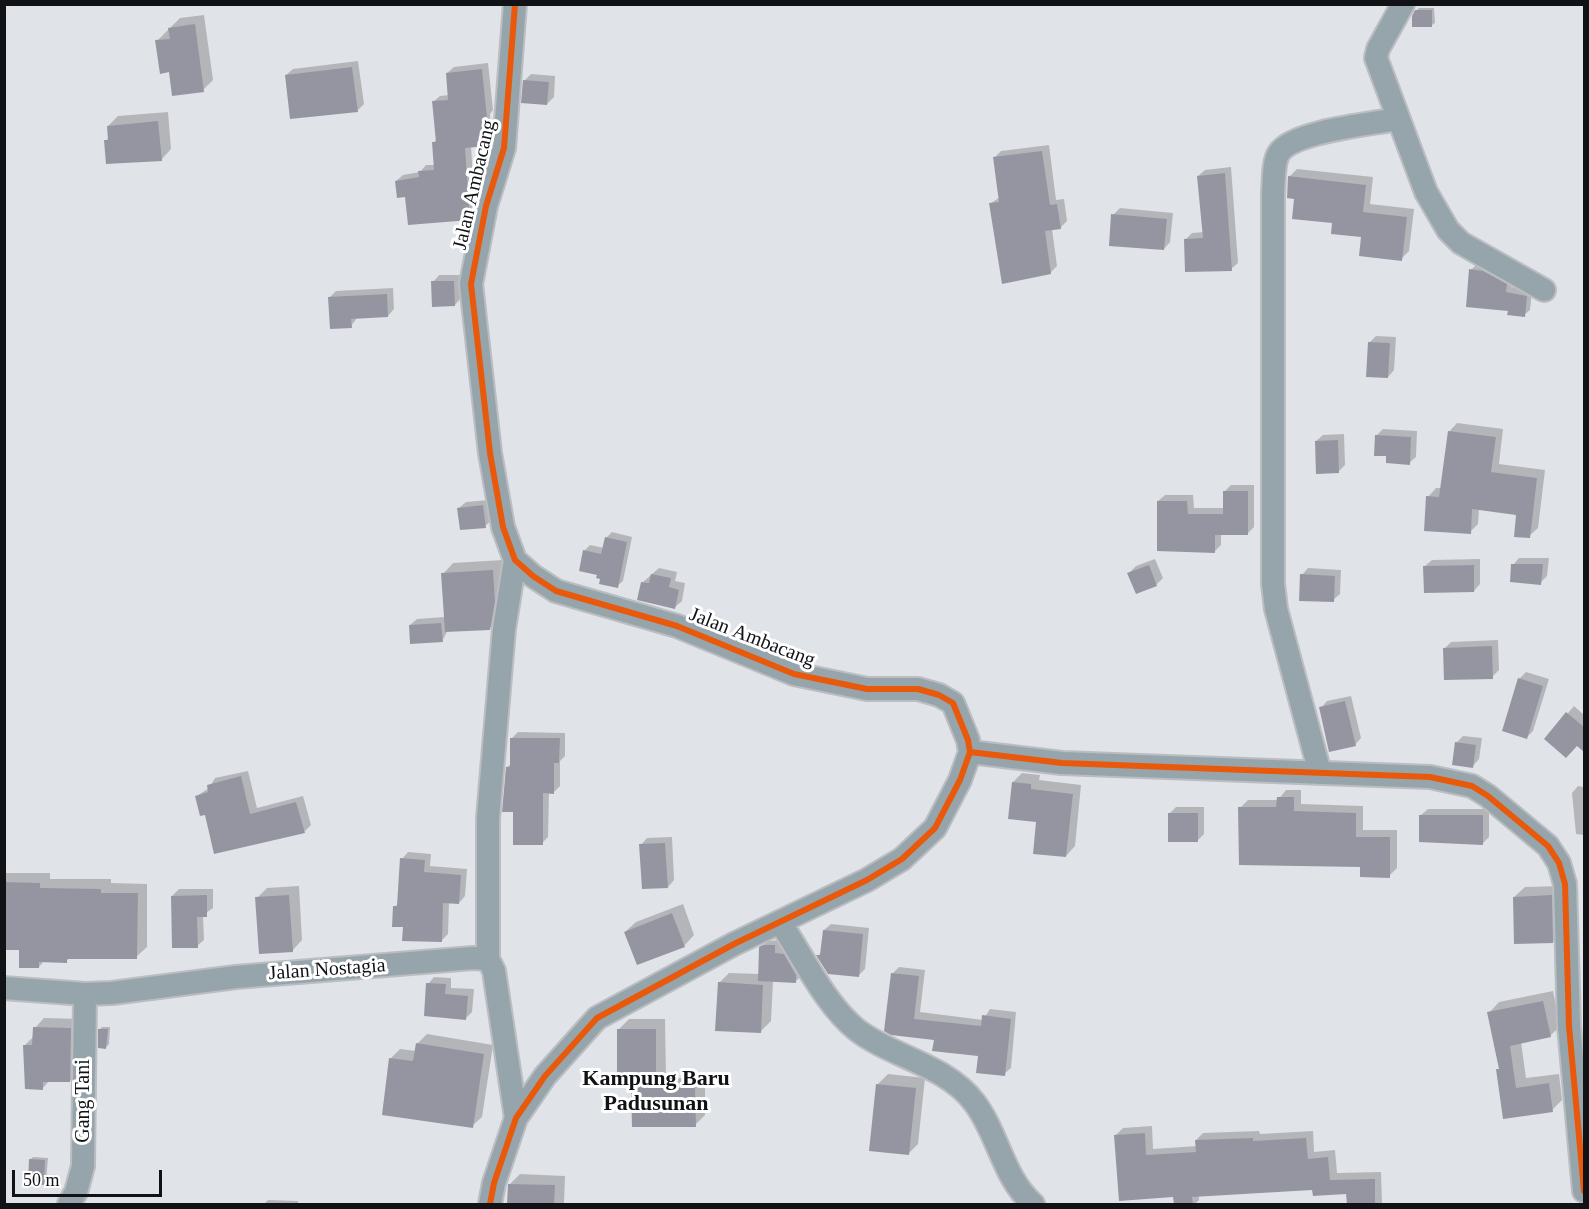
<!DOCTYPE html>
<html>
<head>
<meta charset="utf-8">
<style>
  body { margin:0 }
  #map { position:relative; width:1589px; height:1209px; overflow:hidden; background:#e0e3e8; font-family:"Times New Roman",serif }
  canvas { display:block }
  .frame { position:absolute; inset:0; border:6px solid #101215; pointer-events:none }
  .scale { position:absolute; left:12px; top:1170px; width:150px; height:27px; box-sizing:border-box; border:3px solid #101215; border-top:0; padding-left:8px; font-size:18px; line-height:21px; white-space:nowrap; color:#101215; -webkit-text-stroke:4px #fff; paint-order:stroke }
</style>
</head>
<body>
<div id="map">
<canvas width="1589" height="1209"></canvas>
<div class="frame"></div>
<div class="scale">50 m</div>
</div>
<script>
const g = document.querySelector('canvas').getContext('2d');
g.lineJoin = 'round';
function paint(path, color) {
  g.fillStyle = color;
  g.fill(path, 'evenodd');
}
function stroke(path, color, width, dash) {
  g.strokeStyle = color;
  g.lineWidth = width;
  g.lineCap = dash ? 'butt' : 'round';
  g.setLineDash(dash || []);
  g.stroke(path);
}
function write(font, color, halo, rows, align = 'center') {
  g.font = font + ' "Times New Roman",serif';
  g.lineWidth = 6;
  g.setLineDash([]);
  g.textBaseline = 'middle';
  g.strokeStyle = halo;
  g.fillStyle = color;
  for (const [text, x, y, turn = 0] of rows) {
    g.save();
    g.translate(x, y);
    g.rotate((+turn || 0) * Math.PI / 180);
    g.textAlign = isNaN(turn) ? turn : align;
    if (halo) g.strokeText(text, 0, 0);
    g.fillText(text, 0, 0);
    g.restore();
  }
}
const shadow = new Path2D(`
  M1419,8H1434L1435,23L1432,25L1416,11Z
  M204,15L213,80L203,90L170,71L157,41L180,18Z
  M358,61L364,104L357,111L286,75L293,69Z
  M488,63L493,110L490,114L491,138L485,145L471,146L475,212L469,218L406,195L396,181L403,175L420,172L426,165H435L433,143L437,139L433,102L440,96L449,95L447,73L454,67Z
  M531,74L555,76L554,97L547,104L524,81Z
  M168,112L171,149L161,160L106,141L109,137L108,126L118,116Z
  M1049,145L1056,200L1064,199L1067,221L1060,228L1052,229L1057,266L1050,273L990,204L1000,197L995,157L1001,151Z
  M1231,167L1238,263L1231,269L1185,240L1192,233L1204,232L1198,176L1205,170Z
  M1297,169L1373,177L1370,204L1414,209L1409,251L1401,259L1296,198L1289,177Z
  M1120,208L1173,213L1170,242L1164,249L1113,215Z
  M1477,264L1512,278L1511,287L1532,290L1530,310L1524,315L1471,270Z
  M439,275H460L461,298L455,305L433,282Z
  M393,288L394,309L388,316L357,318L351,326L329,298L336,291Z
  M1376,336L1396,337L1394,370L1388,377L1370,342Z
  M1457,423L1503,429L1499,464L1545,470L1538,528L1529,536L1518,514L1479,509L1478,524L1470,532L1428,497L1436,488H1442L1449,432Z
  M1383,429L1417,431L1416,457L1409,463L1376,436Z
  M1344,434L1345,465L1339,471L1316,441L1323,435Z
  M1231,485H1254V527L1248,533H1221V545L1215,551L1158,501L1165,495H1193L1194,508H1224V492Z
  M489,500L492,520L485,526L459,508L466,502Z
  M612,532L632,537L623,581L617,586L584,551L590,545L604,548L606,538Z
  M1519,558H1549L1547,576L1540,583L1513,565Z
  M1155,559L1163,578L1156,585L1129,573L1136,566Z
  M1480,559V584L1474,591L1425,566L1432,560Z
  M503,560L504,590L500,618L490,628L448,630L442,641L410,625L417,619L445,617L443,574L453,563Z
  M659,568L677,572L675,581L685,583L682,601L675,607L643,582Z
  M1308,568L1341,570L1340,594L1333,600L1302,575Z
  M1498,640L1499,670L1492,677L1444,649L1451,642Z
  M1526,672L1549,679L1533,731L1526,738L1519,679Z
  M1351,696L1361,738L1355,745L1321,708L1327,701Z
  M1574,706L1584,715V750L1577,744L1546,739Z
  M518,732L565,733V756L560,761V786L554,792H549L548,837L542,843L515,810L507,767L511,764V739Z
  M1463,736L1482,738L1479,759L1473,766L1456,743Z
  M248,771L257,808L303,796L311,825L304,832L206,813L197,796L209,788L215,778Z
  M1022,773L1040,775L1039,780L1081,785L1075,846L1066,856L1038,821L1013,782Z
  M1578,786L1584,787V835L1576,834L1572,793Z
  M1286,790H1301V804L1363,806V830H1397V868L1389,876L1361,866L1240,808L1248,800H1278Z
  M1176,807H1204V834L1197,841L1169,814Z
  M1428,809H1489V837L1482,844L1421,815Z
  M672,837L674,880L668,887L641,845L647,838Z
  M408,852L431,854L430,866L467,869L465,896L459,903L449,902L448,934L441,941L404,926L395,907L399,902L402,859Z
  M4,873H50V879H111V883L147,884V947L136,957L70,958L66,961H44L39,967L21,948H4Z
  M299,886L302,940L292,951L257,898L267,888Z
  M1562,886L1563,931L1553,942L1514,897L1525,887Z
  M179,889H213V908L203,915L204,940L197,946L172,896Z
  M683,904L694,935L684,946L625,932L636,922Z
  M831,924L869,928L865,969L858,976L818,956L822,952L824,930Z
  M781,940V947H790L802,975L795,982L773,981L771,1021L760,1032L719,983L729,973L760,974L761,947L768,941Z
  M899,967L925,970L920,1012L983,1020L990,1009L1016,1012L1011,1068L1004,1074L979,1054L935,1038L886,1030L892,974Z
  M434,977L451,978V988L474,989L472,1012L466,1018L428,984Z
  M1553,991L1560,1026L1550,1036L1521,1042L1526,1078L1559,1074L1562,1100L1552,1110L1504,1117L1498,1070L1500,1067L1489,1013L1499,1002Z
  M44,1018L80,1019L79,1071L70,1081L50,1080L43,1088L25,1045L34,1036L35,1028Z
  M629,1019H665L666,1078H705V1115L695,1125L633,1085L618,1030Z
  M102,1027H110L109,1044L106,1047L100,1029Z
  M427,1034L493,1045L482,1117L472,1126L391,1058L400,1049L416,1051L417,1044Z
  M888,1074L925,1078L918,1144L908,1154L877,1085Z
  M1152,1126L1153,1149L1197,1146L1196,1140L1203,1133L1259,1131L1260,1134L1313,1131L1314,1152L1335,1150L1337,1173L1381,1172L1382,1204H1348V1192L1314,1188L1199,1195V1200L1195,1204H1175V1195L1115,1136L1123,1128Z
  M33,1157L48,1158L46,1181L43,1184L30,1160Z
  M520,1174L565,1176L564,1204H509V1185Z
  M268,1200L298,1201V1204H264Z`);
const building = new Path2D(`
  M1415,10H1432V27H1412V16Z
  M195,24L204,92L172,96L169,72L160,74L155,40L170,39L168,28Z
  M352,67L358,112L290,119L285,75Z
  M482,69L487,118H484L486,146L465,148L470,220L408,225L405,197L397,198L395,181L419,177L418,171L434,170L432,142H436L432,101L448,100L446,73Z
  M523,80L549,82L547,105L521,103Z
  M158,121L162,161L106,164L104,140H108L107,126Z
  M1042,151L1050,205L1057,204L1061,229L1045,231L1051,274L1002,284L989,203L999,202L993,157Z
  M1225,173L1232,271L1185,272L1184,239L1203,238L1197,176Z
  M1288,176L1366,185L1363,212L1407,217L1402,261L1359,256L1361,237L1331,234L1332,223L1292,219L1294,199L1287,198Z
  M1111,214L1167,219L1164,250L1109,246Z
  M1469,269L1483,271L1507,284L1506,292L1527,296L1525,317L1507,315L1508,311L1466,307Z
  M431,281H454L455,306L432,307Z
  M387,294L388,317L351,319L352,328L330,329L328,297Z
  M1368,342L1390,343L1388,378L1366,377Z
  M1448,431L1496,437L1491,472L1537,478L1530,538L1514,537L1516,515L1472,509L1471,534L1424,531L1426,496L1439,497Z
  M1375,435L1411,437L1410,465L1386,463V456H1374Z
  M1338,440L1339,473L1316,474L1315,441Z
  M1223,491H1248V535H1215V553L1157,551V501H1187L1188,514H1223Z
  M483,505L486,528L460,530L457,508Z
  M605,537L627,542L618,588L599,584L600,579L596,578L597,575L579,571L583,550L601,554Z
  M1511,564H1543L1541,585L1510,582Z
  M1149,565L1157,586L1136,594L1127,573Z
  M1474,565V592L1424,593L1423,566Z
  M493,570L495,602L490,630L445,632L441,573Z
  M651,574L671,578L669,587L679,590L675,609L637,600L641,582L649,583Z
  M1300,574L1335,576L1334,602L1299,601Z
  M441,623L443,642L410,644L409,625Z
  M1492,646L1493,679L1444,680L1443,648Z
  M1518,678L1543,686L1527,739L1502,731Z
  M1345,701L1356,746L1329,752L1319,707Z
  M1566,712L1584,727V752L1577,746L1566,758L1544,739Z
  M510,738H560L559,763H554V794L543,793V845H513V812H502L506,767H510Z
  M1455,742L1476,745L1473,768L1452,765Z
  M241,776L250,814L296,802L305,833L214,854L205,815L200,816L195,796L208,792L207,785Z
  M1012,782L1031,784V789L1073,794L1066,857L1033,854L1036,822L1008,819Z
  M1277,797H1294V811L1356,813V837H1390V878L1360,877V867L1239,865L1238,807H1276Z
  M1168,813H1198V842H1168Z
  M1419,815H1483V845L1419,842Z
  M665,843L668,888L642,889L639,844Z
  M400,858L425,860L424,872L461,875L459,904L443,903L442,942L402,941L403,927H392L393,906H397Z
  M4,882L40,883V888L101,889V893H138L137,959H67V963L39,962V968H19V950H4Z
  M207,895V917H197L198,948H172L171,896Z
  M289,895L293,952L259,954L255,897Z
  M1552,895L1553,943L1514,944L1513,897Z
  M672,913L685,947L637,965L624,932Z
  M823,930L863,934L859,977L828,974L816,955H820Z
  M763,945H775V953L784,954L796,975V983L758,981L759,947Z
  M891,973L919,976L914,1019L981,1026L982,1015L1011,1019L1005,1076L976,1073L978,1056L932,1051L934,1040L891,1035L884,1031Z
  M718,982L763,985L761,1033L715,1031Z
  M426,983L446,984L445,994L468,996L466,1020L424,1016Z
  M1543,1001L1551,1037L1510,1046L1516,1088L1549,1083L1553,1112L1503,1119L1496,1069H1499L1487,1012Z
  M33,1027L71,1028L70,1082H43V1090L25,1089L23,1045H32Z
  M98,1029H108L106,1049L98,1048Z
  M617,1029H656V1088H695L696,1127H632L631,1087H617Z
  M416,1043L484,1054L473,1128L382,1115L389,1058L413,1061Z
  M876,1084L916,1088L909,1155L869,1151Z
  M1145,1133L1146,1155L1196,1152L1195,1140L1253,1138V1141L1306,1138L1308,1159L1328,1157L1330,1180L1375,1179V1204H1347L1346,1194L1313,1196L1312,1190L1192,1197L1193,1204H1174L1173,1197L1119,1201L1114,1135Z
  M29,1159L45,1160L44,1185L28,1184Z
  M508,1184L555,1185L554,1204H507Z`);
const street = new Path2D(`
  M1403,4L1378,49L1376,58L1426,192L1448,230L1461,243L1544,290
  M970,752L1062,763L1430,777L1472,786L1488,796L1548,846L1559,863L1565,884L1569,1026L1584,1191
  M1320,773L1276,609L1273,584V193C1274,182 1273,162 1279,153C1293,131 1372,124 1398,119
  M780,922C802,955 826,1006 857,1030C892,1057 946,1065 974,1102C998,1133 1003,1178 1033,1204
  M488,959V818L504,629L515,560
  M4,988L85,994L112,993L236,977L473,958L488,959L494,971L516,1118
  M69,1204L76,1192L83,1166L85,994
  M490,1204L494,1183L516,1118L545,1076L597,1018L734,944L867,880L902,859L935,828L960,780L970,752L968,740L953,703L939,695L918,689H867L794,674L677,626L556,591L533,576L515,560L503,527L490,453L471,284L486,206L504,148L515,4`);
const cycleway = new Path2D(`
  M970,752L1062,763L1430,777L1472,786L1488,796L1548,846L1559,863L1565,884L1569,1026L1584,1191
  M490,1204L494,1183L516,1118L545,1076L597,1018L734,944L867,880L902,859L935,828L960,780L970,752L968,740L953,703L939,695L918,689H867L794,674L677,626L556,591L533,576L515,560L503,527L490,453L471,284L486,206L504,148L515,4`);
const streetNames = [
  ["Jalan Ambacang",475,185,-77],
  ["Jalan Ambacang",752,638,21],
  ["Jalan Nostagia",327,970,-4],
  ["Gang Tani",84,1101,-90]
];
const quarterNames = [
  ["Kampung Baru",656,1079],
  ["Padusunan",656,1104]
];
paint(shadow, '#0003');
paint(building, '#9595a1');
stroke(street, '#bbbdc1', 26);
stroke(street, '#96a5ac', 22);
stroke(cycleway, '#e8590c', 6);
write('20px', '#101215', '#fff', streetNames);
write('bold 22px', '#101215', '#fff', quarterNames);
</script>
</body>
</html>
